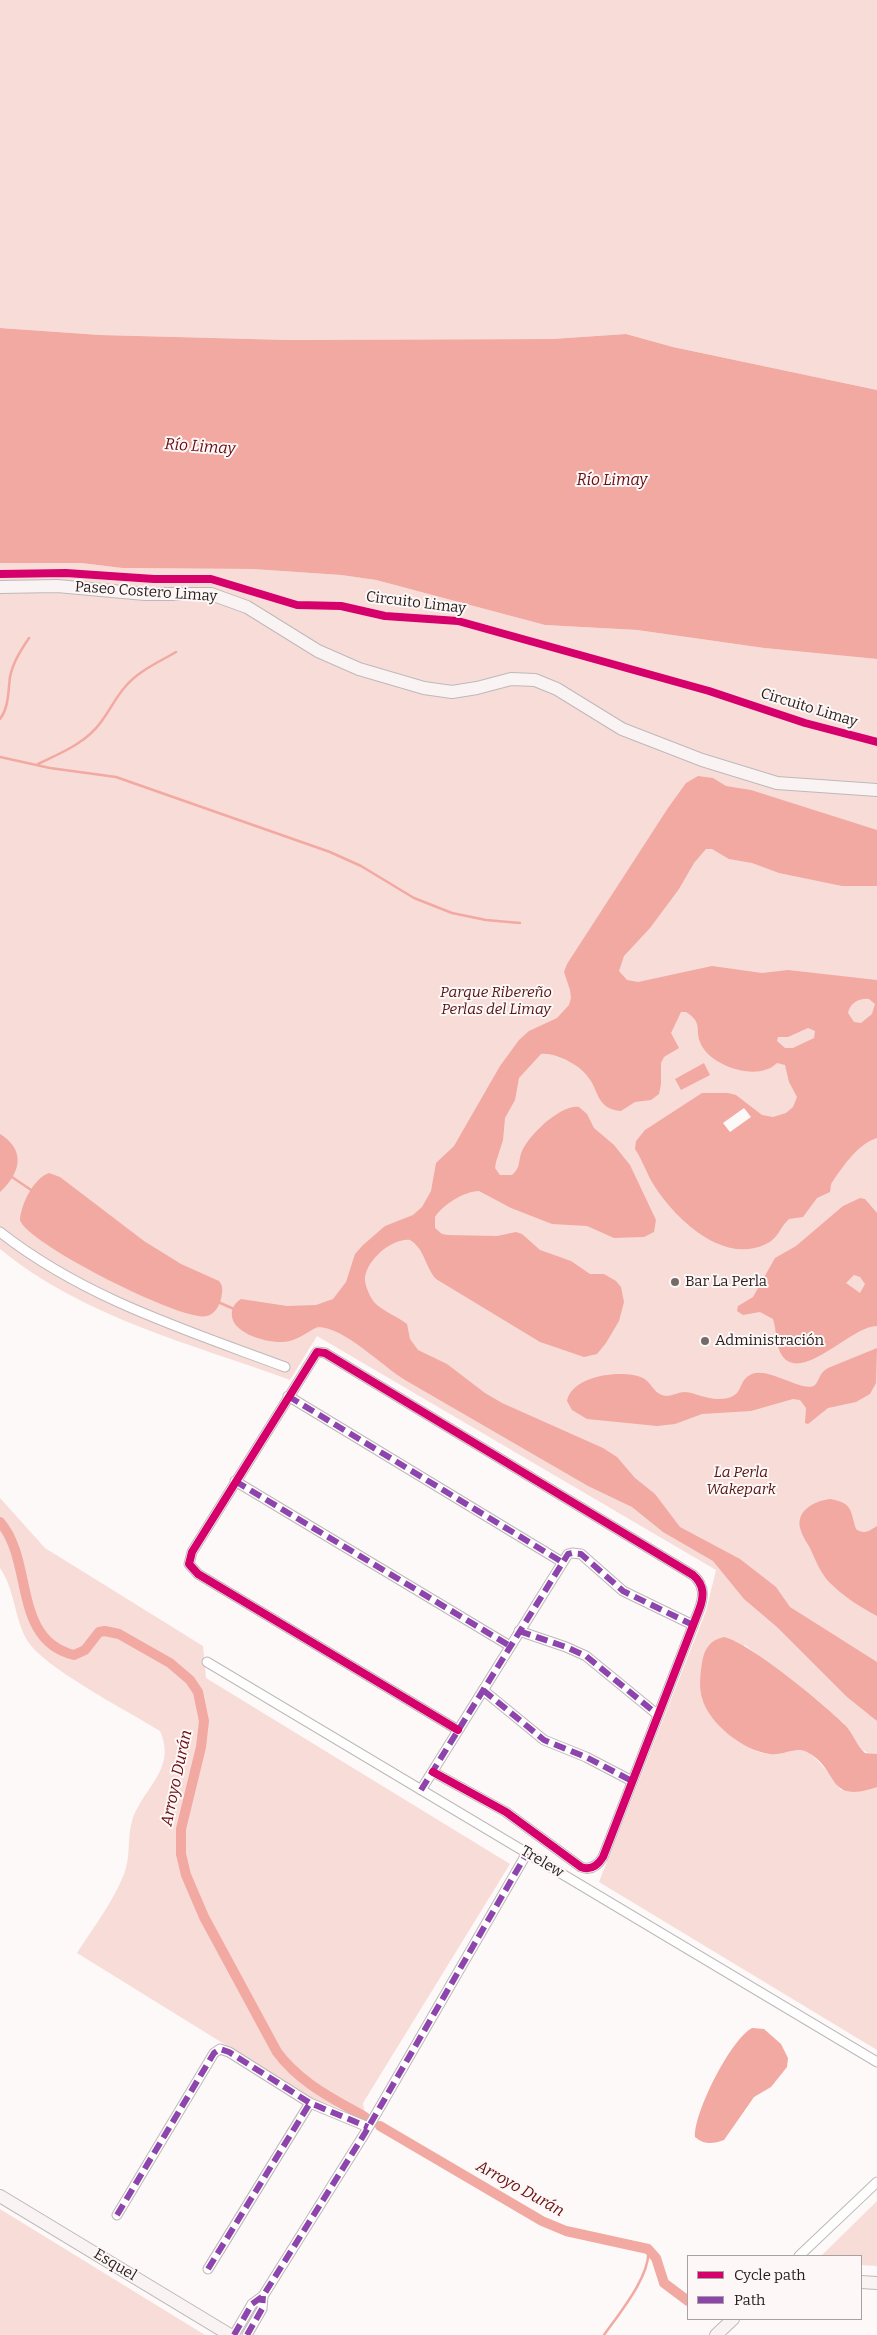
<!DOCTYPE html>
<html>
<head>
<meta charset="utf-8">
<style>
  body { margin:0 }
  #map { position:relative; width:877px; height:2335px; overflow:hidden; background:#fcf9f8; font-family:Bitter,serif }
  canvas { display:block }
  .legend { position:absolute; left:687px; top:2255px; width:175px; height:65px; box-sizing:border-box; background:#fdf8f7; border:1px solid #a7a1a0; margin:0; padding:6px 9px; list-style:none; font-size:15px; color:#271e1d }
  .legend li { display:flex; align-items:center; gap:10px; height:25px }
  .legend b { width:25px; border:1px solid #a7a1a0 }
</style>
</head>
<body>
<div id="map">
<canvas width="877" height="2335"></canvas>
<ul class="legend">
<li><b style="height:6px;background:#d6006c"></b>Cycle path</li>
<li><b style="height:6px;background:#8e44ad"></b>Path</li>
</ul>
</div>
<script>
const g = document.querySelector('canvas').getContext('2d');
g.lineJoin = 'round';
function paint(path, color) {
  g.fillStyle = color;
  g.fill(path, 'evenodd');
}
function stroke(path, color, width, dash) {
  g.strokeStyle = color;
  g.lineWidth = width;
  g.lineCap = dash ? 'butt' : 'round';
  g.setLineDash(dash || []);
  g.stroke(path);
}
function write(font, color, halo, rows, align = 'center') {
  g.font = font + ' Bitter,serif';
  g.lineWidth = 4;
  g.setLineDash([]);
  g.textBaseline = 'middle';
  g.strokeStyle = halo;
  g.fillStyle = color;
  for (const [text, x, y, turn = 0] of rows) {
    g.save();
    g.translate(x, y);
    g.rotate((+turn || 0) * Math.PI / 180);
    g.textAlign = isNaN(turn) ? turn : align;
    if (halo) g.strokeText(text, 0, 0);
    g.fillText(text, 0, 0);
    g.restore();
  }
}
const green = new Path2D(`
  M0,0H877V390L673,347L626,334L552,339L289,340L100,335L0,328Z
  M0,563H81L122,568L252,569L341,575L376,580L545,625L637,630L764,648L877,659V1754C854,1753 856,1736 842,1722C813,1694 777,1670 745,1645L702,1699C712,1720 745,1753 769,1754C781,1755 793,1747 804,1750C815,1754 834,1780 841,1790L877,1787V2050L599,1882L706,1611L716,1570L317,1336L290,1380C192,1344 82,1317 0,1249Z
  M0,1498L45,1548L203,1646L206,1678L510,1864L363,2103L365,2117L313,2099L77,1953C93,1928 113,1902 124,1874C131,1856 127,1838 132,1821C143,1787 177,1770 160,1731C130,1712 42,1667 27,1640C14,1617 15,1590 0,1568Z
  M877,2201V2266L861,2265V2256H821Z
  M0,2209L205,2335H0Z`);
const water = new Path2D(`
  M0,328L100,335L289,340L552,339L626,334L673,347L877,390V659L764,648L637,630L545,625L376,580L341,575L252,569L122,568L81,563H0Z
  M698,776L713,778L726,786L751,790L877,830V886H842L779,873L752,863L729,859L712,849H706L694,863L679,889L650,928L624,956L619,971L627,980L638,982L712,966L762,973L788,970L877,980V1138C859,1143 843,1166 833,1181C830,1184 831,1188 830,1192L817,1198L803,1217L789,1219C780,1227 778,1239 766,1244C723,1265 676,1219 655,1187C647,1175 643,1161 635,1149L636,1141L645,1130L702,1093H728L736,1095L762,1115L773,1117L786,1113L793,1107L797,1097L789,1082L785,1065L777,1063C757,1083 708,1065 700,1042C695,1028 703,1023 686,1012H681L671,1033L679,1048L664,1057L661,1063V1084L659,1094L651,1100L635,1102L621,1111C596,1109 599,1090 588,1077C580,1065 555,1052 541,1054L519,1078L515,1100L505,1118L503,1140L496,1162L495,1168L500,1175H512C521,1168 518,1160 522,1151C529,1135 561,1104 579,1107L587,1114L594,1128L614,1145L630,1165L656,1220L654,1232L644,1237L614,1238L587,1226L552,1224L511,1208L479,1191C465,1191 442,1205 435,1217V1228L442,1234L448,1235L497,1236L516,1232L522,1234L540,1250L571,1261L590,1274H604L616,1281L621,1287L624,1302L619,1321L606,1343L597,1354L584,1357L540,1342L436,1279C425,1267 425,1249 410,1240C392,1238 368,1259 365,1277C364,1284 370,1297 374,1302C382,1311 397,1316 407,1324L410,1339L418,1350L447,1364L485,1393L502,1403L603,1448L617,1457L635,1478L655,1494L680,1527L740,1559L776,1587L790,1607L877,1662V1721L847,1697L777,1627L744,1599L713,1561L663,1532L632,1507L588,1486L405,1380C382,1366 344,1327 318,1327C306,1332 296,1342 283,1342C267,1343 228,1333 232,1311C233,1306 236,1302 241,1299L287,1306L316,1305L333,1299L346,1282L355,1254L363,1245L385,1226L413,1215L422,1207L431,1191L436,1163L454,1146L500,1066L519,1040L529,1031L557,1018L569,1005L571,998L570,990L564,972L567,964L668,808L686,783ZM869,999L875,1004L872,1014L861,1023L854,1022L848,1013C850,1003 859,998 869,999ZM808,1028L815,1031L814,1038L793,1048H785L777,1041L778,1037H788Z
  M704,1063L710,1075L681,1090L675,1079Z
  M0,1134C26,1150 21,1173 0,1192Z
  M49,1173L60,1177L144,1241L181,1264L219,1281C224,1287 222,1292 221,1299C219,1306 215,1314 207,1316C184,1323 26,1243 20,1220C21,1204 34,1178 49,1173Z
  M860,1198L865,1199L877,1213V1326C851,1326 804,1382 783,1357C775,1347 777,1331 773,1319L760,1312L743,1315L737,1311L738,1306L753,1297L775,1258L796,1246L843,1206ZM854,1275L860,1277L865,1284L860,1293L846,1283Z
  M877,1348L876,1383L870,1394L856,1402L828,1408L808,1424L805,1423L806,1408L800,1400L793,1399L751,1411L702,1414L675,1424L657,1426L587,1419L572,1410L567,1401C572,1375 623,1369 643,1378C651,1382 653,1392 662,1395C670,1398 677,1392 685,1392C696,1393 706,1399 718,1399C747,1399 735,1381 752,1374C770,1367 804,1394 815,1385C820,1380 818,1374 828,1368Z
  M830,1499C853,1503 850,1510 856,1529C864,1535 869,1531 877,1526V1616C860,1607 843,1596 829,1582C820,1572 816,1561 810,1548C807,1543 803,1537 801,1531C794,1512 813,1501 830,1499Z
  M724,1637C750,1643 824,1704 845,1725C853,1733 856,1745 865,1753L877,1754V1787C825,1805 840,1769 807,1752C796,1746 783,1756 770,1754C744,1751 709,1724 702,1698C699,1687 700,1675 702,1663C704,1649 710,1640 724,1637Z
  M752,2028L764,2029L781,2044L788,2058L787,2067L771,2087L754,2097L724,2140C713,2144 704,2145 695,2137C694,2112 731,2039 752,2028Z`);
const pier = new Path2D(`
  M744,1108L751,1117L730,1132L723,1123Z`);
const stream = new Path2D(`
  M0,719C9,707 8,692 10,677C13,662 21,650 29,638
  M0,757L50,768L116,777L330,852L361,866L414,898L452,913L486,920L520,923
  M38,764C61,753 86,743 101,722C110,710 116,697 125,687C138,671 159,662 176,652
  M9,1175L34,1192
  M218,1302L234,1309
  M604,2335C618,2315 652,2274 648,2249`);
const canal = new Path2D(`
  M0,1522C34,1561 12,1640 74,1655L85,1650L99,1632L105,1631L119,1634L170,1663L190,1680L198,1692L204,1721L201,1747L181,1829V1854L186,1875L204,1917L277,2052C300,2083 332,2098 365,2117
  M380,2126L542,2221L566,2231L648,2249L656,2258L664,2283L688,2301`);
const street = new Path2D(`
  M0,1232C84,1298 186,1330 285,1367
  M288,1396L562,1562
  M235,1481L510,1646
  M519,1631L566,1647L586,1656L658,1715
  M207,1662L877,2062
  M483,1690L544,1740L586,1757L632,1781
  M433,1772L506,1812L581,1867C591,1871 598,1865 603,1857L699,1610C704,1597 705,1585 693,1575L325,1353L317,1352L192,1552L189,1564L198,1574L458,1730
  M421,1790L568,1554L572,1553L581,1554L623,1591L693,1625
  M117,2215L214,2053L220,2049L229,2052L310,2103L368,2127
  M799,2256L877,2182
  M208,2269L310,2103
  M234,2335L252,2304L263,2296L365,2133L527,1853
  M247,2335L262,2309L263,2296`);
const secondary = new Path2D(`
  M0,587L57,586L145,594H211L247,607L318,651L359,669L424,688L452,692L477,688L511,679L535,680L557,689L622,729L702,760L777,783L877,790
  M0,2196L230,2335
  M861,2282L877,2283
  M716,2335L733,2319`);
const quiet = new Path2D(`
  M288,1396L562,1562
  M235,1481L510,1646
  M519,1631L566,1647L586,1656L658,1715
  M483,1690L544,1740L586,1757L632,1781
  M421,1790L568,1554L572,1553L581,1554L623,1591L693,1625
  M117,2215L214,2053L220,2049L229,2052L310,2103L368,2127
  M208,2269L310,2103
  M234,2335L252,2304L263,2296L365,2133L527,1853
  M247,2335L262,2309L263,2296`);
const cycleway = new Path2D(`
  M0,574L66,573L154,579H211L297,605L341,606L385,616L458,621L709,691L805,723L877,742
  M433,1772L506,1812L581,1867C591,1871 598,1865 603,1857L699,1610C704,1597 705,1585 693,1575L325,1353L317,1352L192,1552L189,1564L198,1574L458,1730`);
const markers = [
  [675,1282,5,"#726b6a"],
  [705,1341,5,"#726b6a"]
];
const streetNames = [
  ["Paseo Costero Limay",146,592,4],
  ["Circuito Limay",416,603,7],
  ["Circuito Limay",809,708,17],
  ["Trelew",542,1862,31],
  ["Esquel",115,2265,31]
];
const parkNames = [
  ["Parque Ribereño",496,993],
  ["Perlas del Limay",496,1010],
  ["La Perla",741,1473],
  ["Wakepark",741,1490]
];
const poiNames = [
  ["Bar La Perla",685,1282],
  ["Administración",715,1341]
];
const waterNames = [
  ["Río Limay",200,447,4],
  ["Río Limay",612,481],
  ["Arroyo Durán",177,1778,-78],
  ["Arroyo Durán",520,2189,29]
];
paint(green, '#f8dcd8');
paint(water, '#f2a9a2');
paint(pier, '#fcf9f8');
stroke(stream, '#f2a9a2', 2.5);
stroke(canal, '#f2a9a2', 10);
stroke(street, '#beb9b8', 11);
stroke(secondary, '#beb9b8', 14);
stroke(street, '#fffefe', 9);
stroke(secondary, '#f9f3f3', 12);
stroke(quiet, '#8e44ad', 6, [12, 6]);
stroke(cycleway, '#d6006c', 8);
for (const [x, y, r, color] of markers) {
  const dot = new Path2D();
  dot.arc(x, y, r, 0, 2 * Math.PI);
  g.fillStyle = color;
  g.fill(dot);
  stroke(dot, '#fdf8f7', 2);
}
write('15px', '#271e1d', '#fdf8f7', streetNames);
write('italic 15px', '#531412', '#fdf8f7', parkNames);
write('15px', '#271e1d', '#fdf8f7', poiNames, 'left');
write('italic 16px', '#690c0f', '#fdf8f7', waterNames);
</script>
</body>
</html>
